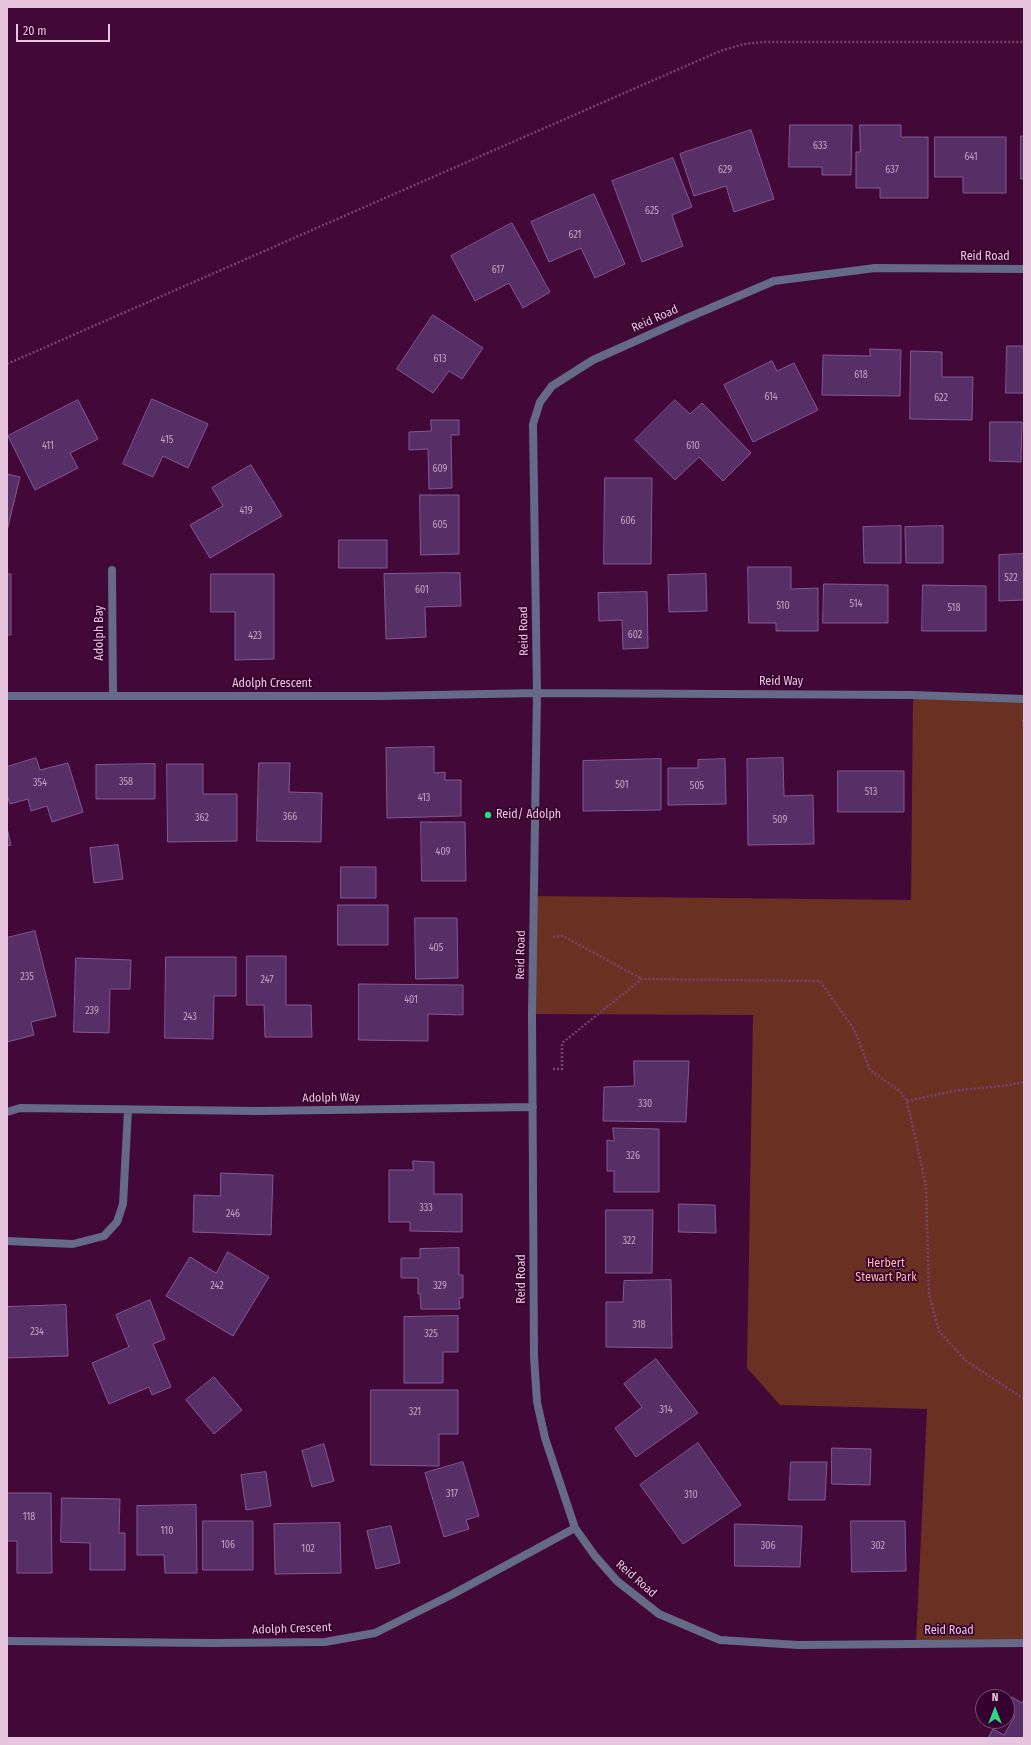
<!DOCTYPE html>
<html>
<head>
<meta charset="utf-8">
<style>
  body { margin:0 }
  #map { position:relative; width:1031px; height:1745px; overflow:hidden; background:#410838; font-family:"Fira Sans Condensed",sans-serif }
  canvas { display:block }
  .frame { position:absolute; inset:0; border:8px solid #e8c5de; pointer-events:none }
  .north { position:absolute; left:975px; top:1689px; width:40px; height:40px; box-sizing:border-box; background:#36002e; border:1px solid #7d4f74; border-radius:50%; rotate:0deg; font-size:11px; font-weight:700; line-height:16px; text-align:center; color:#e8c5de }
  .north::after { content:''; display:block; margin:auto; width:14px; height:18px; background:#2cd884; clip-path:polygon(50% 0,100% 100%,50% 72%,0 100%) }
  .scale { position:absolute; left:16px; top:24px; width:94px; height:18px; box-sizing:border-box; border:2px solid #e8c5de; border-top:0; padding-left:5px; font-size:12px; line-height:14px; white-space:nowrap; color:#e8c5de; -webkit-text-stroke:3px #36002e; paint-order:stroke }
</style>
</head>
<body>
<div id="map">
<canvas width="1031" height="1745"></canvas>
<div class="frame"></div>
<div class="north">N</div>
<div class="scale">20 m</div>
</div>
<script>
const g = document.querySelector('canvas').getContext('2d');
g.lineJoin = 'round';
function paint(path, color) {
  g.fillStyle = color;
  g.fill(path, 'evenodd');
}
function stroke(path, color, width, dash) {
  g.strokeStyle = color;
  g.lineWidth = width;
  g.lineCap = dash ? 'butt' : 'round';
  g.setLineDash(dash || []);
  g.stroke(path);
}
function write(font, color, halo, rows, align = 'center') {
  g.font = font + ' "Fira Sans Condensed",sans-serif';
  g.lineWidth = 3.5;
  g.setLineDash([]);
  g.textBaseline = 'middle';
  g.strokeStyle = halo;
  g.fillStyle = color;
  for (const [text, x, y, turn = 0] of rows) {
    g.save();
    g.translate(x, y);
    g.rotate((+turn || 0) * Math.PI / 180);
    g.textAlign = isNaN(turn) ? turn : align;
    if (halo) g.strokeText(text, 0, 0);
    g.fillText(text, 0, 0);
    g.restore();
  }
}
const green = new Path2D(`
  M913,695L1024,696V1643H916L927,1409L780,1405L747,1368L753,1015L532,1014L534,896L911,900Z`);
const building = new Path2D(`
  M790,125H852L851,175H822V167H789Z
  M860,125H901V137H928V198H880V188H856V152H860Z
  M751,130L774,199L734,212L726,186L694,196L680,154Z
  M1021,136H1024V179H1021Z
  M935,137H1006V193H963V177H935Z
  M673,158L692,207L672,215L683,246L642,262L612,181Z
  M594,194L625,264L595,278L581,248L549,262L531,222Z
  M512,223L550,292L523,308L509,283L475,301L451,256Z
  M433,315L483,348L462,379L449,371L433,393L397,369Z
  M1007,346H1024V393H1006Z
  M870,349L901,350L900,396L822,395L823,355L870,356Z
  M911,351L942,352V377H973L972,420L910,419Z
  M772,361L777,371L794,363L818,410L753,442L724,385Z
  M152,399L208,424L188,468L163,456L153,477L123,464Z
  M78,400L98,439L70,453L78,468L35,490L8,436Z
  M675,400L690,414L702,403L751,453L723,481L699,457L675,480L635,440Z
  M431,420H459V435H451L452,488L429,489L428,449L409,450V432L431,431Z
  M990,422H1022L1021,462L990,461Z
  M251,465L282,516L210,558L190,525L223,506L212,488Z
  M7,474L20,477L7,531Z
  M605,478H652L651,564H604Z
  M420,495H459V554L421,555Z
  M901,526V563H864L863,527Z
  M943,526V563H906L905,527Z
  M339,540H387V568H339Z
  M1024,554V610V600L999,601V555Z
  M748,567H791V589L818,588V631H776V623H749Z
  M460,573L461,606L425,607L426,637L386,639L384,574Z
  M7,574H11V635H7Z
  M211,574H274V659L235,660V612H211Z
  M706,574L707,611L669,612L668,575Z
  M824,584L888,585V623H823Z
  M923,585L986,586V631H922Z
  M647,592L648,648L623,649L622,620L599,621L598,593Z
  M434,747V773L445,772V780H461V816L387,818L386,748Z
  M36,758L40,770L68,763L83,812L52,822L47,806L31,811L28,799L10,804L7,795V767Z
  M783,758L784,796L813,795L814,844L748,845L747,759Z
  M661,759V810L583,811V761Z
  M725,759L726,804L668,805V768H698V760Z
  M259,763H290L289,792L322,793L321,842L257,841Z
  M155,764V799H96V765Z
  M167,764H203V794H237V841L168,842Z
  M838,771H904V812H838Z
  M421,822H465L466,881H422Z
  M7,828L11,845L7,846Z
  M118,845L123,879L94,883L90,848Z
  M341,867H376V898H341Z
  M338,905H388V945H338Z
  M415,918H457L458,978L416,979Z
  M35,931L56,1016L31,1022L34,1035L7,1042V938Z
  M247,956H286V1005H311L312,1037H265L264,1005H247Z
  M166,957H236V996H214L213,1039L165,1038Z
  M76,958L131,960L130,989H110L109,1033L74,1032Z
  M359,984L463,985V1015L428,1014V1041L359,1040Z
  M634,1061H689L686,1122L603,1121L604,1087L634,1086Z
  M613,1128L659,1129V1192H614V1171H607V1140L614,1141Z
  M413,1161L434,1162V1194H462V1232L410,1231V1222H389V1170H413Z
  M221,1173L273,1175L271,1235L193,1232L194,1195L220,1196Z
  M679,1204L715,1205L716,1233L679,1232Z
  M606,1210H653L652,1273H606Z
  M459,1248V1275H463V1298H459L460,1309H421L420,1294H418V1278H401V1258H420V1249Z
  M228,1252L269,1277L233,1336L166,1296L190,1257L216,1273Z
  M671,1280L672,1348L606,1347V1302H623L624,1281Z
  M150,1300L165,1339L153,1344L171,1387L152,1395L149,1387L109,1404L92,1363L129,1347L116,1315Z
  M66,1305L68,1356L7,1358V1307Z
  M458,1316V1352H443V1383H404V1317Z
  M656,1359L698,1413L636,1457L615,1428L642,1407L624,1384Z
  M214,1377L242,1410L214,1434L186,1400Z
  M371,1390H458V1434H439V1466L371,1465Z
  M698,1443L741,1505L683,1544L640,1485Z
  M324,1444L334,1481L312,1487L302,1451Z
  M832,1448L871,1449L870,1485L832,1484Z
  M463,1462L479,1516L466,1520L469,1529L444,1537L425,1473Z
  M791,1462H827L825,1500H789Z
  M266,1472L271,1506L246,1510L241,1475Z
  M7,1493H51L52,1573H17V1541H7Z
  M62,1498L120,1499L119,1533H125V1570H90V1543L61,1542Z
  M196,1505L197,1573H165L164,1555H137V1506Z
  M203,1521H253V1570H203Z
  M851,1521H905L906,1571L852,1572Z
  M340,1523L341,1573L275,1574L274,1524Z
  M735,1524L802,1526L800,1567L735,1566Z
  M391,1526L400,1563L376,1569L367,1531Z
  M1012,1697L1022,1703L1024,1699V1738H988L993,1729L1004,1735L1015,1716L1007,1711V1705Z`);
const path = new Path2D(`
  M7,364L720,51L744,44L764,42H1024
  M1023,720L1024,727
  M553,937L563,936L642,979
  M553,1069H562V1043L642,979L820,981L855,1031L870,1070L900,1091L907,1101L926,1186L929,1294L939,1331L965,1360L1024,1399
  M907,1101L959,1090L1002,1086L1024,1082`);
const minor = new Path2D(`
  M1024,269L875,268L774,281L687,318L593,360L552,386L540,402L533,424L537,693L532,1014L534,1357L537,1402L545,1438L575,1528L595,1556L617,1581L659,1614L720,1640L798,1645L1024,1643
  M112,570L113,696
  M7,696H381L537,693L913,695L1024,699
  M7,1112L20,1108L258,1111L533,1107
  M7,1241L73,1244L104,1236L117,1222L123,1204L128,1110
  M7,1641L213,1643L325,1642L375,1633L453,1594L575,1528`);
const markers = [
  [488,815,4,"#2cd884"]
];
const numberNames = [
  ["633",820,146],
  ["641",971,157],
  ["629",725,170],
  ["637",892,170],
  ["625",652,211],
  ["621",575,235],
  ["617",498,270],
  ["613",440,359],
  ["618",861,375],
  ["614",771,397],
  ["622",941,398],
  ["415",167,440],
  ["411",48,446],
  ["610",693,446],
  ["609",440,469],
  ["419",246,511],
  ["606",628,521],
  ["605",440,525],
  ["522",1011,578],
  ["601",422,590],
  ["514",856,604],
  ["510",783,606],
  ["518",954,608],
  ["602",635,635],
  ["423",255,636],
  ["358",126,782],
  ["354",40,783],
  ["501",622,785],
  ["505",697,786],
  ["513",871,792],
  ["413",424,798],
  ["366",290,817],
  ["362",202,818],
  ["509",780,820],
  ["409",443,852],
  ["405",436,948],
  ["235",27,977],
  ["247",267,980],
  ["401",411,1000],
  ["239",92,1011],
  ["243",190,1017],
  ["330",645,1104],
  ["326",633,1156],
  ["333",426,1208],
  ["246",233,1214],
  ["322",629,1241],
  ["242",217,1286],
  ["329",440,1286],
  ["318",639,1325],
  ["234",37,1332],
  ["325",431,1334],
  ["314",666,1410],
  ["321",415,1412],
  ["317",452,1494],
  ["310",691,1495],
  ["118",29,1517],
  ["110",167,1531],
  ["106",228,1545],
  ["306",768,1546],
  ["302",878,1546],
  ["102",308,1549]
];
const streetNames = [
  ["Reid Road",985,257],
  ["Reid Road",655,319,-24],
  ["Reid Road",524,631,-91],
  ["Adolph Bay",100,633,-90],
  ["Reid Way",781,682],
  ["Adolph Crescent",272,684],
  ["Reid Road",521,955,-89],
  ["Adolph Way",331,1098,-1],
  ["Reid Road",522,1279,-90],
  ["Reid Road",636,1579,41],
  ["Adolph Crescent",292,1629,-2],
  ["Reid Road",949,1631]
];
const poiNames = [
  ["Reid/ Adolph",496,815]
];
const parkNames = [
  ["Herbert",886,1264],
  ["Stewart Park",886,1278]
];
paint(green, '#6a3022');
paint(building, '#572f67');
stroke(building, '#835894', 1);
stroke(path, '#76446d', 2.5, [2, 2]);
stroke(minor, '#646a88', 8);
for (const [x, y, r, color] of markers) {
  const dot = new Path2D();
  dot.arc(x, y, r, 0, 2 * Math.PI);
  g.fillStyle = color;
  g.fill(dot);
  stroke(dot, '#36002e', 1.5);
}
write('10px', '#c4a0c0', null, numberNames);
write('12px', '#e8c5de', '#36002e', streetNames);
write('12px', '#e8c5de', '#36002e', poiNames, 'left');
write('12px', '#fbbaa9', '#36002e', parkNames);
</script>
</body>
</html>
